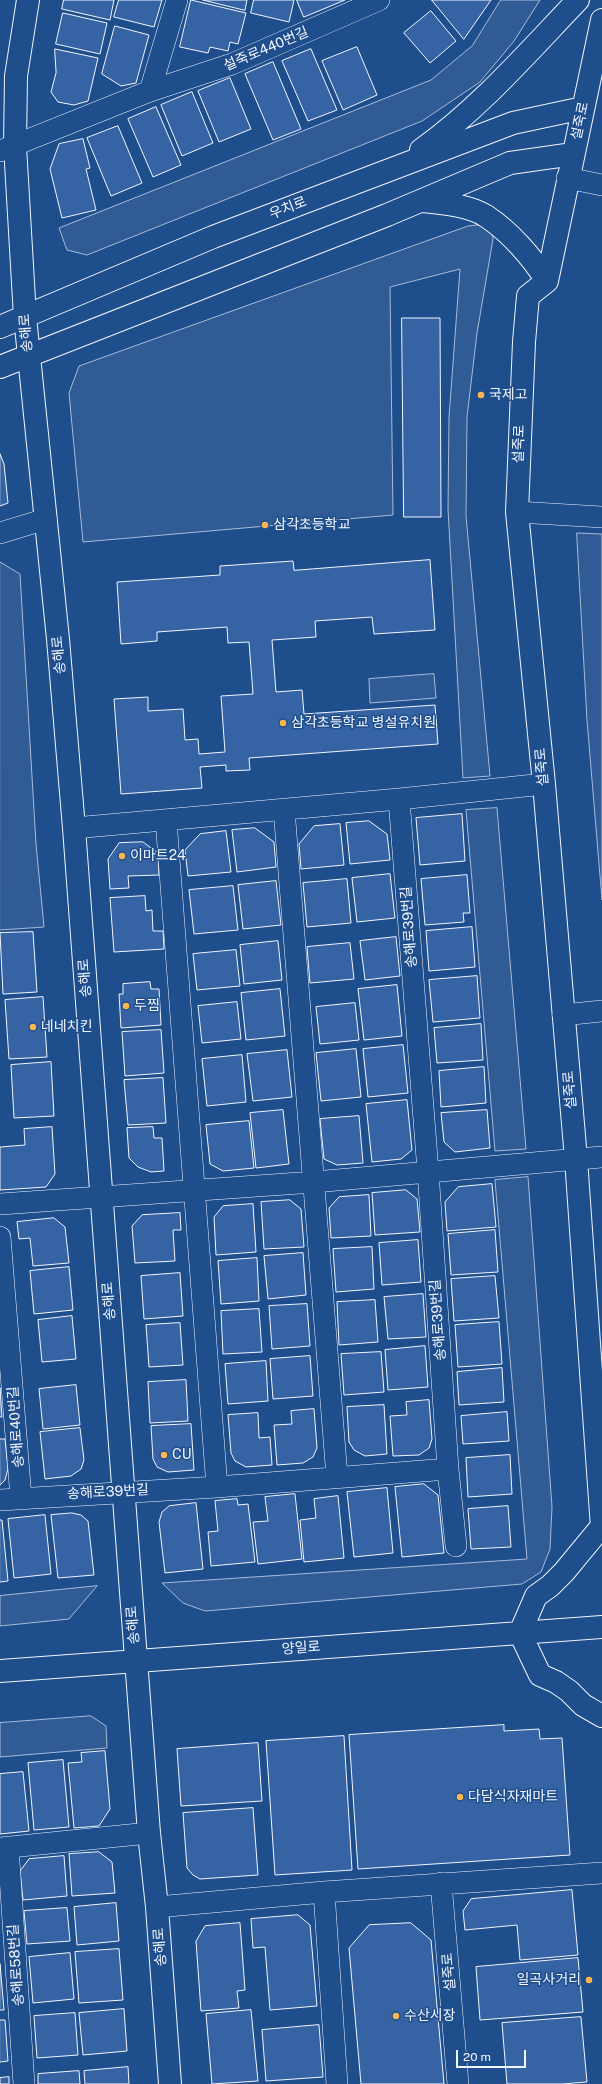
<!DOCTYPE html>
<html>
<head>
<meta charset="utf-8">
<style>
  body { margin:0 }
  #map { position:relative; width:602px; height:2084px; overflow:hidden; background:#1f4e8c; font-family:"Public Sans",sans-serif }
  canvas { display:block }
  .scale { position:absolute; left:456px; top:2050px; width:70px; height:18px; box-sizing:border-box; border:2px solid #f2f6ff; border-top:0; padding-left:5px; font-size:12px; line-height:14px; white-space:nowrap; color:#f2f6ff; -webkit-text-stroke:3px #1f4e8c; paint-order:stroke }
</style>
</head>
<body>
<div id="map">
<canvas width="602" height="2084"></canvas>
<div class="scale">20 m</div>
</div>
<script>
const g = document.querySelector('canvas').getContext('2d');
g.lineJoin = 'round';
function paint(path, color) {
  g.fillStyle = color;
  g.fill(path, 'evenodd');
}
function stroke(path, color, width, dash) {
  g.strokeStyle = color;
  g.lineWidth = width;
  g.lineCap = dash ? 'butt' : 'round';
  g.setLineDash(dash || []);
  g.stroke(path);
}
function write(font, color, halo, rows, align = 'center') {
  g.font = font + ' "Public Sans","Noto Sans KR",sans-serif';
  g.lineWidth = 3;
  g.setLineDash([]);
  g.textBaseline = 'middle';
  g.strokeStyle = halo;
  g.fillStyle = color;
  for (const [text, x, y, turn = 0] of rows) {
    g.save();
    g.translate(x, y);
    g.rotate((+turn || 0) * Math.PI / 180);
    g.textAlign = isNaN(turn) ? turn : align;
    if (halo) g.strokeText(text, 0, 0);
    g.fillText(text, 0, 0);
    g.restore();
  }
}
const built = new Path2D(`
  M501,0H540L514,41L480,82L422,121L87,255L67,250L59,228L431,80L472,46Z
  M491,224L493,239L477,333L467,417L466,516L490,776L463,778L448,509L449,417L460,269L390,287L393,515L83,542L69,393L79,366L468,226Z
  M577,533L602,534V900L587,720Z
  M0,562L20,574L36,844L44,927L0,930Z
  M434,674L436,698L370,703L369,679Z
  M497,808L526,1149L495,1151L466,810Z
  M528,1177L552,1507L550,1549L541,1572L522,1584L205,1611L183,1603L162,1583L527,1559L495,1180Z
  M97,1586L69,1619L0,1626V1596Z
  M91,1716L106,1726L107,1748L0,1757V1723Z`);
const building = new Path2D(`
  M64,0H114L110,20L62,9Z
  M119,0H162L154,27L114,17Z
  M191,0L246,13L238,44L230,42L228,51L210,47L208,53L180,47Z
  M203,0H247L245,10Z
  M254,0H294L289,22L251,13Z
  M297,0H345L304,17Z
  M432,0H491L464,39Z
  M431,11L456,41L430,63L404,33Z
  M63,13L107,23L100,54L56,44Z
  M115,26L149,35L136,83L121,86L102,74Z
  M357,47L377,95L343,110L322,61Z
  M55,49L98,58L88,101L74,105L58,102L51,92L56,73Z
  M311,49L337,110L308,121L282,61Z
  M273,62L301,129L273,140L245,74Z
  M230,78L251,129L219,142L198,91Z
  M192,92L213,143L182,156L161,105Z
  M156,107L181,165L153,177L128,119Z
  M118,126L142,183L111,196L87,138Z
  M83,139L90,168L86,169L96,210L62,218L50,169L59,144Z
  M402,318H440L441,517H404Z
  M0,454L4,464L8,503L0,506Z
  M430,560L435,630L374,634L372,617L315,621L316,637L272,640L276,692L302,690L304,714L435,705L438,744L249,758L250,770L226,771V765L200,767L202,788L121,794L114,699L148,697V711L183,709L185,740L198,739L199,754L225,752L221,696L253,694L249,642L228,643L227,627L157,632V641L121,644L117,582L220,575V566L293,561L294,570Z
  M462,814L465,861L420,865L416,818Z
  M369,821L387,834L390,860L350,864L346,823Z
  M340,824L344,865L301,869L299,844L314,826Z
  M255,828L274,842L276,867L237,872L232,830Z
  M226,831L231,872L188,876L185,850L200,834Z
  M143,842L158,853L159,875L128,876L129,888L110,889L108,859L119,843Z
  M390,874L395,918L357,922L352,878Z
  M467,875L470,913H463L464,922L425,925L421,879Z
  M347,879L351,923L307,927L303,883Z
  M276,881L281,925L243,929L238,885Z
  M233,886L238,930L194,934L189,890Z
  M145,896L146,911L152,910L153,931H163L164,949L114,952L110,898Z
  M472,927L475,967L429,971L426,931Z
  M33,932L37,992L3,994L0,933Z
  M396,937L400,976L365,980L360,941Z
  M278,941L282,980L244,984L240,945Z
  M350,943L354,979L310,983L307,947Z
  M236,950L240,986L197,990L193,954Z
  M477,976L480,1018L433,1022L429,980Z
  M150,982L151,989H159L161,1025L121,1028L119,994H123V984Z
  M397,985L402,1036L364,1040L358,989Z
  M280,989L285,1036L246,1040L241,993Z
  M43,997L47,1057L9,1059L5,1000Z
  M237,1002L241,1039L202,1043L198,1006Z
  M355,1003L359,1040L320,1044L316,1007Z
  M481,1024L483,1060L437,1063L434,1028Z
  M161,1030L164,1073L125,1076L122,1032Z
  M403,1045L408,1093L368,1097L363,1049Z
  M356,1049L361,1097L321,1101L316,1053Z
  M287,1050L292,1097L253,1101L247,1054Z
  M242,1055L246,1102L207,1106L202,1059Z
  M51,1062L54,1116L14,1118L11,1065Z
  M484,1067L486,1103L441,1107L439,1071Z
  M163,1078L166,1123L128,1125L124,1080Z
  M407,1100L412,1150L401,1159L372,1162L366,1104Z
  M283,1110L289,1164L256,1168L250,1113Z
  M487,1110L490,1148L455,1152L444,1142L441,1113Z
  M359,1116L363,1163L337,1165L324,1159L320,1119Z
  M249,1121L254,1168L223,1171L210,1164L206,1125Z
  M52,1127L55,1174L46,1187L0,1190V1147L25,1145L24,1129Z
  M153,1127L154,1138H162L164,1171L151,1172L138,1167L129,1158L127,1128Z
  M492,1184L496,1227L447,1231L445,1202L458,1187Z
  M406,1190L417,1199L420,1232L375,1235L372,1193Z
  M369,1195L371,1236L331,1238L329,1208L339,1197Z
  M290,1200L301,1209L304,1247L264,1249L261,1202Z
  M253,1204L256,1252L216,1255L214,1217L223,1206Z
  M180,1213L181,1230H173L175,1261L135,1263L132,1226L142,1215Z
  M54,1218L65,1227L69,1263L33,1266L30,1238L19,1239L17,1222Z
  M495,1230L498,1272L451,1275L448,1234Z
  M418,1240L421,1282L382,1285L379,1243Z
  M372,1247L374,1289L336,1292L333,1249Z
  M303,1253L306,1295L268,1299L264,1256Z
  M257,1258L259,1301L221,1304L218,1261Z
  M69,1267L73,1310L34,1314L30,1271Z
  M180,1273L183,1316L144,1319L141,1276Z
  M495,1276L499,1318L454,1321L451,1279Z
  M423,1294L426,1337L388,1339L384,1297Z
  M375,1300L378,1342L339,1345L337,1302Z
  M307,1304L310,1346L272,1349L269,1306Z
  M259,1309L262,1352L223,1354L221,1311Z
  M72,1316L76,1359L42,1362L38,1320Z
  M499,1322L502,1364L458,1367L455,1325Z
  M180,1323L183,1365L149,1367L146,1325Z
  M425,1346L428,1387L388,1390L385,1350Z
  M381,1352L384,1392L344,1395L341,1354Z
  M310,1356L313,1396L273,1399L270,1359Z
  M266,1361L268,1401L228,1404L225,1364Z
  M502,1368L504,1402L459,1405L457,1372Z
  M186,1380L188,1421L150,1423L148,1382Z
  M76,1385L80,1425L43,1429L39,1389Z
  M0,1388L2,1417H0Z
  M429,1400L432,1439L429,1448L419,1455L393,1456L390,1416L407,1415L406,1402Z
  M384,1405L387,1454L365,1456L354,1450L349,1442L347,1407Z
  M314,1409L317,1448L313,1457L303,1463L277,1465L274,1425L292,1424L291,1411Z
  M507,1412L509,1441L463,1444L461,1416Z
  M258,1413L259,1438L270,1437L272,1465L246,1467L235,1461L231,1453L228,1415Z
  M191,1424L194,1470L168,1472L157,1467L153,1459L151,1426Z
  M80,1428L84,1460L81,1469L71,1476L45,1479L40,1432Z
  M0,1439H5L8,1469L5,1480L0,1485Z
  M510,1455L512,1494L468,1497L466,1458Z
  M424,1484L438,1495L444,1553L402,1557L395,1487Z
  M387,1488L393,1553L354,1557L347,1492Z
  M295,1494L302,1559L258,1564L253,1522L268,1521L265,1497Z
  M338,1496L344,1558L304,1562L300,1520L316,1518L314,1499Z
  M237,1499L238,1505L248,1504L255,1562L211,1566L208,1532L218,1531L215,1501Z
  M196,1503L203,1569L165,1573L159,1522L162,1512L169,1506Z
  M508,1506L511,1547L471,1549L468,1509Z
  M72,1513L81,1515L88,1521L94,1575L58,1578L51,1515Z
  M45,1515L51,1574L14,1578L8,1519Z
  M0,1520H2L8,1581L0,1582Z
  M504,1725V1731L539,1729L540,1739L562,1738L570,1855L358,1869L349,1735Z
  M344,1736L352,1870L275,1875L266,1741Z
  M258,1743L262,1801L181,1806L177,1749Z
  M105,1751L110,1809L99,1826L74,1828L68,1763L82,1762L81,1753Z
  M63,1760L69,1827L34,1830L28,1763Z
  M23,1772L29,1831L0,1834V1774Z
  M253,1808L258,1875L200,1879L193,1875L187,1868L183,1813Z
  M99,1852L112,1862L115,1893L72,1896L69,1854Z
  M64,1856L67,1896L23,1900L20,1871L29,1859Z
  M572,1890L578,1955L520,1960L517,1925L465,1930L463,1911L471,1899Z
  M116,1903L119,1941L77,1945L74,1907Z
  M67,1908L70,1941L27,1944L24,1911Z
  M298,1915L310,1925L317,2006L270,2010L265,1947L253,1948L251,1919Z
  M240,1923L245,1990L237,1991L239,2008L201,2011L196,1941L205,1926Z
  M411,1923L431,1940L444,2084H361L349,1948L369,1925Z
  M119,1949L123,2000L79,2003L75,1952Z
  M70,1953L74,1999L33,2003L29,1957Z
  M578,1958L583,2012L480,2020L476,1967Z
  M0,1964L4,2010H0Z
  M124,2009L127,2051L83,2055L79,2013Z
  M251,2010L258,2081L212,2084L206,2014Z
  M75,2013L78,2055L37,2058L34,2016Z
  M581,2017L587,2082L562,2084H507L502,2023Z
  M0,2020H5L8,2061L0,2062Z
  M319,2025L323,2077L266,2081L262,2030Z
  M128,2067L129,2084H85L84,2071Z
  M79,2071L80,2084H38V2074Z
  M9,2077V2084H0V2078Z`);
const street = new Path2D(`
  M150,91L177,0
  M0,151L150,91L232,64L379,0
  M567,178L602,185
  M517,512L602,517
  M0,533L46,519
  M284,809L337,1477
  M166,820L217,1487
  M74,828L399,799L544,784
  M563,1015L602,1011
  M0,1204L314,1182L602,1157
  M0,1237L21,1498
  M448,1469L456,1546
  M0,1500L217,1487L448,1469L428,1171L399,799
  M8,1847L24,2084
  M0,1848L149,1833
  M441,1883L458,2084
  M324,1892L337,2084
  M157,1907L324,1892L602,1873`);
const secondary = new Path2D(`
  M28,0L16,76L15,146L25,317L58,639L74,828L149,1833L157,1907L170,2084
  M602,20L547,281L528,296L524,342L517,512L544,784L576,1159L602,1528
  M421,150C480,108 528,52 578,0
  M421,201C441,203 468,205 486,216C510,232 532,257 547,281
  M0,327L213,237L513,123L583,108
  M0,367L387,215L510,163L573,154
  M520,1633L536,1596L550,1586L564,1572L602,1526
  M520,1633L540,1675L556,1682L569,1691L583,1705L602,1716
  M0,1671L602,1627`);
const markers = [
  [481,395,4,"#ffb74d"],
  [265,525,4,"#ffb74d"],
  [283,723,4,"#ffb74d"],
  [122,856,4,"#ffb74d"],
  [126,1006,4,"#ffb74d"],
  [33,1027,4,"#ffb74d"],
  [164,1455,4,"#ffb74d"],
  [460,1797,4,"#ffb74d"],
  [589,1980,4,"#ffb74d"],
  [396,2016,4,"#ffb74d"]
];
const streetNames = [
  ["설죽로440번길",266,49,-23],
  ["설죽로",580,121,-78],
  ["우치로",288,208,-21],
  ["송해로",26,333,-94],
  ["설죽로",519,444,-88],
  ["송해로",59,655,-95],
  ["설죽로",542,767,-95],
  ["송해로39번길",409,927,-94],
  ["송해로",85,978,-94],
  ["설죽로",570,1090,-95],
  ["송해로",109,1301,-94],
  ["송해로39번길",438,1320,-94],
  ["송해로40번길",16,1427,-94],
  ["송해로39번길",108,1492,-3],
  ["송해로",133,1625,-94],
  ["양일로",301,1648,-4],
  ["송해로",160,1947,-94],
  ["송해로58번길",16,1965,-94],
  ["설죽로",449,1972,-95]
];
const poiNames = [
  ["국제고",489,395],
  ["삼각초등학교",273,525],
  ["삼각초등학교 병설유치원",291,723],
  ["이마트24",130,856],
  ["두찜",134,1006],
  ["네네치킨",41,1027],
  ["CU",172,1455],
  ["다담식자재마트",468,1797],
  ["일곡사거리",581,1980,"right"],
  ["수산시장",404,2016]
];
paint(built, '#305b95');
stroke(built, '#a8bbd7', 1);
paint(building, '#3563a3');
stroke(building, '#f2f6ff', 1);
stroke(street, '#f2f6ff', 22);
stroke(secondary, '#f2f6ff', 24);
stroke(street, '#1f4e8c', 21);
stroke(secondary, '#1f4e8c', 22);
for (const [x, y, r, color] of markers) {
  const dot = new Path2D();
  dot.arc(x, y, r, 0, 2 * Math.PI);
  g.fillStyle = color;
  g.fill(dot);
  stroke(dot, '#1f4e8c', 1.5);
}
write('14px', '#f2f6ff', '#1f4e8c', streetNames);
write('14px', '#f2f6ff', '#1f4e8c', poiNames, 'left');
</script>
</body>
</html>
